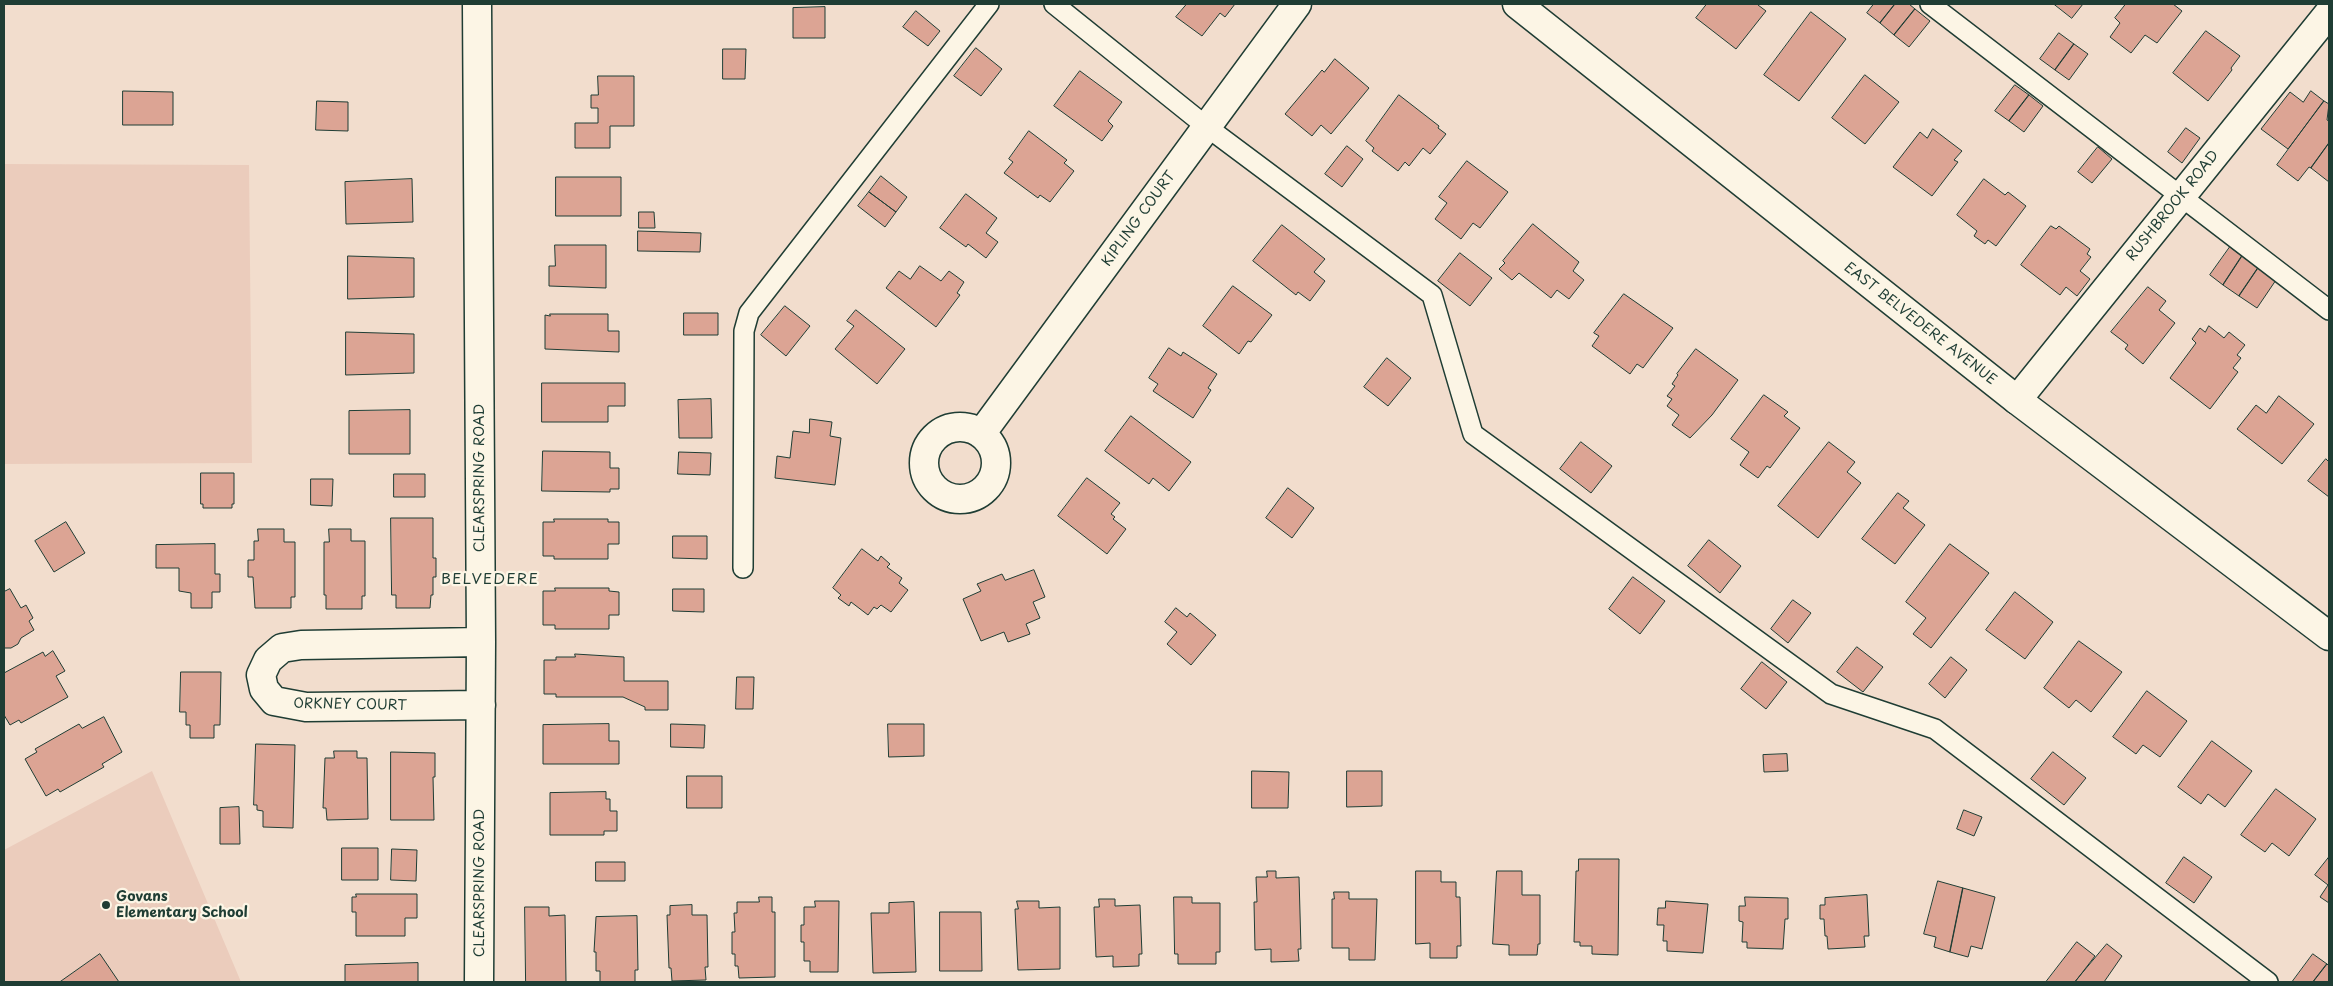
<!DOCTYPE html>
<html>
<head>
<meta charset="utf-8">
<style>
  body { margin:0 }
  #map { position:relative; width:2333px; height:986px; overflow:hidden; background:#f2ddcd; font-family:"Playpen Sans",sans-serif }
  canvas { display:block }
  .frame { position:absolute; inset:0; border:5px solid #1f3d34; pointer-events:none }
</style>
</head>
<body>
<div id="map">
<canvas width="2333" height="986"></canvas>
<div class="frame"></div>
</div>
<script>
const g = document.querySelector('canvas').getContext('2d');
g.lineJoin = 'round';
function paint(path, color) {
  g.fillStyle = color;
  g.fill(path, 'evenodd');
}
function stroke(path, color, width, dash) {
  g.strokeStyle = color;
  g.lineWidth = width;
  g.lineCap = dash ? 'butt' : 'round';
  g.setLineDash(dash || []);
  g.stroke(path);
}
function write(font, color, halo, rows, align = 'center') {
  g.font = font + ' "Playpen Sans",sans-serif';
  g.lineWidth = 4.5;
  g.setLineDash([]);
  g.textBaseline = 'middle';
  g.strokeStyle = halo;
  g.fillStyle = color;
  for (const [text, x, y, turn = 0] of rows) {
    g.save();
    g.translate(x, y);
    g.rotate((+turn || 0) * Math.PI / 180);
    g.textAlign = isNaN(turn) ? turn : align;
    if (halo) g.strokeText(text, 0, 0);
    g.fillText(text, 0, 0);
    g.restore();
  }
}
const built = new Path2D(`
  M4,164L249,165L252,463L4,464Z
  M152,771L241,982H4V850Z`);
const building = new Path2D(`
  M1187,4H1235L1225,17L1220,13L1202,36L1176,17Z
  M1707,4H1759L1758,5L1766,11L1736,49L1696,18Z
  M1874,4H1895L1880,23L1867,13Z
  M1895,4H1909L1915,9L1894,35L1880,23Z
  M2054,4H2083L2072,18Z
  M2126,4H2173L2182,11L2157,43L2145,35L2131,53L2110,37L2120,23L2115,18Z
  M825,7V38H793V8Z
  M1915,9L1930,21L1909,47L1894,35Z
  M916,11L940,31L928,46L903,27Z
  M1811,12L1846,39L1799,101L1764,75Z
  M2206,31L2240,56L2231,68L2232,70L2208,101L2173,73Z
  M2059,33L2074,44L2055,70L2040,59Z
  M2074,44L2088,54L2069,80L2055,70Z
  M976,48L1002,69L981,96L954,76Z
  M723,49H746L745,79H723Z
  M1335,59L1369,88L1331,134L1321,125L1312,136L1285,114L1322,70L1324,72Z
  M1080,71L1122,102L1108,121L1113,126L1102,141L1054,106Z
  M1865,75L1899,102L1865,144L1832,118Z
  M598,76H634V126H610V148H575V123H598V108H591V95H598Z
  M2015,85L2029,95L2009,121L1995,111Z
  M123,91L173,92V125H123Z
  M2311,91L2324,101L2288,149L2261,129L2290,92L2303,102Z
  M1399,95L1439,126L1438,128L1446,134L1430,154L1423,148L1409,166L1405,162L1398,171L1372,151L1374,148L1366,141Z
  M2029,95L2043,106L2024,132L2009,121Z
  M317,101L348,102V131L316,130Z
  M2324,101L2329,104L2327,120L2329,121V143L2311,168L2309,167L2298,181L2277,165Z
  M2186,128L2200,138L2182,163L2168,152Z
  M1933,129L1962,151L1954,160L1958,162L1932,196L1893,167L1920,132L1927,138Z
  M1029,131L1067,160L1064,163L1074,171L1050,202L1040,195L1038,198L1004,173L1013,162L1009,159Z
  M2329,143V182L2311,168Z
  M1347,146L1363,159L1342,187L1325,174Z
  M2098,147L2112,159L2092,183L2078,172Z
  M1467,161L1508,192L1480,228L1473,223L1461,239L1435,219L1447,203L1439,197Z
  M881,176L907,197L896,212L869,192Z
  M556,177H621V216H556Z
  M412,179L413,222L346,224L345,182Z
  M1984,179L2005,195L2008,192L2026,206L1996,246L1988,240L1985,244L1974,236L1977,231L1957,215Z
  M869,192L896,212L885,227L858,206Z
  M966,194L997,218L986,233L998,242L986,258L968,244L966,247L940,228Z
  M639,212H654L655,228H639Z
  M1533,224L1579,262L1573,271L1584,280L1569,299L1557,290L1551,298L1519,273L1512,280L1499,269L1505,263L1503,261Z
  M1282,225L1325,259L1314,272L1325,281L1310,301L1298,292L1296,295L1253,261Z
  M2051,226L2056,229L2059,226L2090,249L2087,254L2091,257L2080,271L2090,279L2077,296L2066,287L2060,295L2021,265Z
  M638,231L701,233L700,252L638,251Z
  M555,245H606V288L549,286V266H555Z
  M2230,247L2242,256L2223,285L2210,275Z
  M1460,253L1492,278L1470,306L1438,281Z
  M348,256L414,258V297L348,299Z
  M2242,256L2258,268L2239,296L2223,285Z
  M920,266L941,281L949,271L964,282L957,293L960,295L936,327L886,288L899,271L910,279Z
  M2258,268L2276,280L2257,308L2239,296Z
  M1233,286L1272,315L1251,342L1248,341L1239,354L1203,326Z
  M2148,287L2166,301L2159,310L2175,323L2143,364L2125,349L2128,345L2111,332Z
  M1624,294L1673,328L1643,368L1637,364L1630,374L1592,346L1599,336L1594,333Z
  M785,306L810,326L786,356L761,335Z
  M856,310L905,349L877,384L835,349L854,326L847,321Z
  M684,313H718V335H684Z
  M550,314H608V331H619V352L545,349V315L550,316Z
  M2209,326L2224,338L2229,332L2245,345L2237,355L2241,358L2233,368L2238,372L2210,409L2170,378L2196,343L2192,339L2200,328L2205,332Z
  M346,332L414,334V373L346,375Z
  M1169,348L1181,356L1183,352L1217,374L1208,388L1211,390L1193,418L1153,391L1158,384L1149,378Z
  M1696,349L1738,380L1712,415L1690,438L1672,425L1679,415L1667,406L1672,399L1667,396L1675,386L1672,384L1678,375L1677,374Z
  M1387,358L1411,378L1388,406L1364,387Z
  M542,383H625V406H608V422H542Z
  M1764,395L1788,412L1784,416L1800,428L1770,468L1767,466L1758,478L1740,465L1749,452L1731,439Z
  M2279,396L2314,424L2282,464L2237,429L2256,405L2266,413Z
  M711,399L712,438H679L678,400Z
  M410,410V454H349V411Z
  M1131,416L1191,462L1169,491L1153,478L1149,484L1105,451Z
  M810,419L832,422L830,436L841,438L835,485L775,478L777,456L790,458L793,431L809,433Z
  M1581,442L1612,466L1591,493L1560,469Z
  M1829,442L1855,462L1847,472L1861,483L1818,538L1778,506Z
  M543,451L610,452V468H619V489H610V492L542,491Z
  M679,452L711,453L710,475L678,474Z
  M2326,459L2329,462V497L2308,481Z
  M201,473H234V504H232V508H203V504H201Z
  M394,474H425V497H394Z
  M1087,478L1120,503L1111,514L1115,517L1113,519L1126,529L1107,554L1058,516Z
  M311,479H333L332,506L311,505Z
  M1288,488L1314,508L1292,538L1266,518Z
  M1898,493L1909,501L1903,508L1925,525L1895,564L1862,539Z
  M391,518H433V558H436V577H433V595H431L430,608H396V595H392Z
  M554,519H608V522H619V544H608V559H554V556H543V522H554Z
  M66,522L85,553L54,572L35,541Z
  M258,529H284V542H295V597H291V608H255L253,577H248V560H254V541H258Z
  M329,529H351V541H365V596H362V609H326V595H324V542H329Z
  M673,536H707V559L673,558Z
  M1709,540L1741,566L1720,593L1688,566Z
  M215,544V574H220V592H212V608H191V593L179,591V568H156V545Z
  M1950,544L1989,573L1931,648L1913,634L1926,618L1906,602Z
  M862,549L878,561L881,556L890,564L887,567L902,578L899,583L908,590L891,612L881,605L877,609L874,607L868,615L851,602L849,606L838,598L841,595L833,588Z
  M1034,570L1045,597L1033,602L1040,618L1026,624L1030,634L1008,642L1004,632L981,641L963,599L981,591L977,584L1002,574L1005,580Z
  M1633,577L1665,601L1640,634L1609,609Z
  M555,588H609V591L619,592V615H609V629H555V625H543V591H555Z
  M10,589L21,608L26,605L33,618L29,621L34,630L21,638L18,644L11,648H4V592Z
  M673,589H704V612L673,611Z
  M2015,592L2053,622L2025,659L1986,630Z
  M1793,600L1811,613L1788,643L1771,629Z
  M1176,608L1187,617L1190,613L1216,635L1191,665L1167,644L1177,632L1165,622Z
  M2079,641L2122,672L2091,712L2076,700L2069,708L2044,688Z
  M1857,647L1883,667L1863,692L1837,672Z
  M53,651L65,671L56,676L68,697L21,723L19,720L10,725L4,715V673L43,652L45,656Z
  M575,654L624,657V681H668V710H645V707L623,697H556V694H544V660H556V657H575Z
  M1951,657L1967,670L1945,698L1929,684Z
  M1762,662L1787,682L1766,709L1741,689Z
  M181,672H221L220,725H214V738H190V725H186V712H180Z
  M737,677H754L753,709H736Z
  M2147,691L2187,721L2160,757L2143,745L2136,754L2113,737Z
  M104,717L122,752L102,764L104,767L60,792L58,789L46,796L25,759L37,752L35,749L79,724L82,728Z
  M609,724V741H619V764H543V725Z
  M671,724L705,725L704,748L671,747Z
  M888,724H924V756L889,757Z
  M2212,741L2252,771L2225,807L2208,794L2201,804L2178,787Z
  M256,744L295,745L293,828L263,827V811L257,810V805H254Z
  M334,751H357V758H367L368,819L327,820L326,808H323L325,758H334Z
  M391,752L435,753V777H433L434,820H391Z
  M2053,752L2086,778L2064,805L2031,779Z
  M1787,754L1788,771L1764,772L1763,755Z
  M1252,771L1289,772L1288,808H1252Z
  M1347,771H1382V806L1347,807Z
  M687,776H722V808H687Z
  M2276,789L2316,819L2289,856L2272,843L2265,852L2241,835Z
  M606,792V799H610V811H617V831H604V835H550V793Z
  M239,807L240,844H220V808Z
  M1964,810L1982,817L1974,836L1957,829Z
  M342,848H378V880H342Z
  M392,849L417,850L416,881L391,880Z
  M2184,857L2212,877L2194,903L2166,883Z
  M2329,857V903L2320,897L2328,885L2315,875Z
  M1579,859H1619L1618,955L1592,954V946H1580V942H1574L1576,871H1578Z
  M596,862H625V881H596Z
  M1267,871H1276V878L1299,877L1301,949H1298L1299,961L1271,962V949L1255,950L1254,902H1257L1256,877H1267Z
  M1416,871H1441V882H1456V897H1460L1461,946H1457V958H1430V943L1416,944Z
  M1497,871H1522V895H1540V944H1538L1537,955H1509V945L1493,944Z
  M1938,881L1963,888L1950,952L1934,947L1936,937L1924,934Z
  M1963,888L1995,897L1982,949L1971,946L1968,957L1950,952Z
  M1334,892H1349V899H1377L1375,960H1349V948H1332V899H1334Z
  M356,894H417V918H405V936H356V912H352V897H356Z
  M1867,895L1869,936H1864L1865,947L1828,949L1827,936H1825L1824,919H1820V905H1825V898Z
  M759,897H772V912H775V977L739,978L738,966H735V954H732V932H735L734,913H737V902H759Z
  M1174,897H1192V903H1220V952H1216V964H1178V954H1175Z
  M1745,897L1788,898V919H1785L1783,949L1747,948V942H1742L1743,922L1739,921V906H1745Z
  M1099,899H1115V906L1140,905L1142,954H1139V966L1113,967V956L1096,957L1094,907H1099Z
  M815,901H839L838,972H810V961H804V942H801V925H804V907H815Z
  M1017,901H1039V908L1060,907V969L1018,970L1015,909H1018Z
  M1666,901L1708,904L1703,953L1667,951V941H1663L1664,925H1657L1658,908H1665Z
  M914,902L916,972L873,973L871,913H889V903Z
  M692,905V915H707L708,967H705L706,980L672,981L671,968H669L667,915H670V906Z
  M525,907H549V916L565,915L566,982H526Z
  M940,912H981L982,971H940Z
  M637,916L638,970H635V982H600V971H596V952H594L596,917Z
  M2077,942L2095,956L2075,982H2046Z
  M2107,944L2122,956L2104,982H2075Z
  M100,954L119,982H60Z
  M2313,954L2327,964L2313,982H2295L2293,981Z
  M418,963V982H345V965Z
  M2327,964L2329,966V982H2313Z`);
const service = new Path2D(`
  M1054,4L1207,127L1432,295L1473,434L1831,694L1935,729L2268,982
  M1930,4L2329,310
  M743,568L744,331L749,313L989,4`);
const minor = new Path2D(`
  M477,4L481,642L479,982
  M2017,400L2329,13
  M924 463a36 36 0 1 1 72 0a36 36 0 1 1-72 0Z
  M981,434L1297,4
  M481,642L301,645L282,648L268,660L261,675L264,689L274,701L306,707L481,705`);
const secondary = new Path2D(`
  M1517,4L2017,400L2329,636`);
const markers = [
  [106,905,5,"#1f3d34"]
];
const streetNames = [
  ["RUSHBROOK ROAD",2173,206,-51],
  ["KIPLING COURT",1139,219,-54],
  ["EAST BELVEDERE AVENUE",1920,324,38],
  ["CLEARSPRING ROAD",480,478,-90],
  ["ORKNEY COURT",350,705,1],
  ["CLEARSPRING ROAD",480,883,-90]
];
const poiNames = [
  ["Govans",116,897],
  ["Elementary School",116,913]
];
const neighbourhoodNames = [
  ["BELVEDERE",490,580]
];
paint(built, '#ebccbc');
paint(building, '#dca494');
stroke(building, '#1f3d34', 1);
stroke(service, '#1f3d34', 22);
stroke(minor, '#1f3d34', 31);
stroke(secondary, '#1f3d34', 31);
stroke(service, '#fcf5e5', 19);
stroke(minor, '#fcf5e5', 28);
stroke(secondary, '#fcf5e5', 28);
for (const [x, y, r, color] of markers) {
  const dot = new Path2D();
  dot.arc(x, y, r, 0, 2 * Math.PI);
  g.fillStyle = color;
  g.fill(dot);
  stroke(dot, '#fcf5e5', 2);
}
write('14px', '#1f3d34', '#fcf5e5', streetNames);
write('bold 14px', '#1f3d34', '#fcf5e5', poiNames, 'left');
g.letterSpacing = '1px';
write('15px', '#1f3d34', '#fcf5e5', neighbourhoodNames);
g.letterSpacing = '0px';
</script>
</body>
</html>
